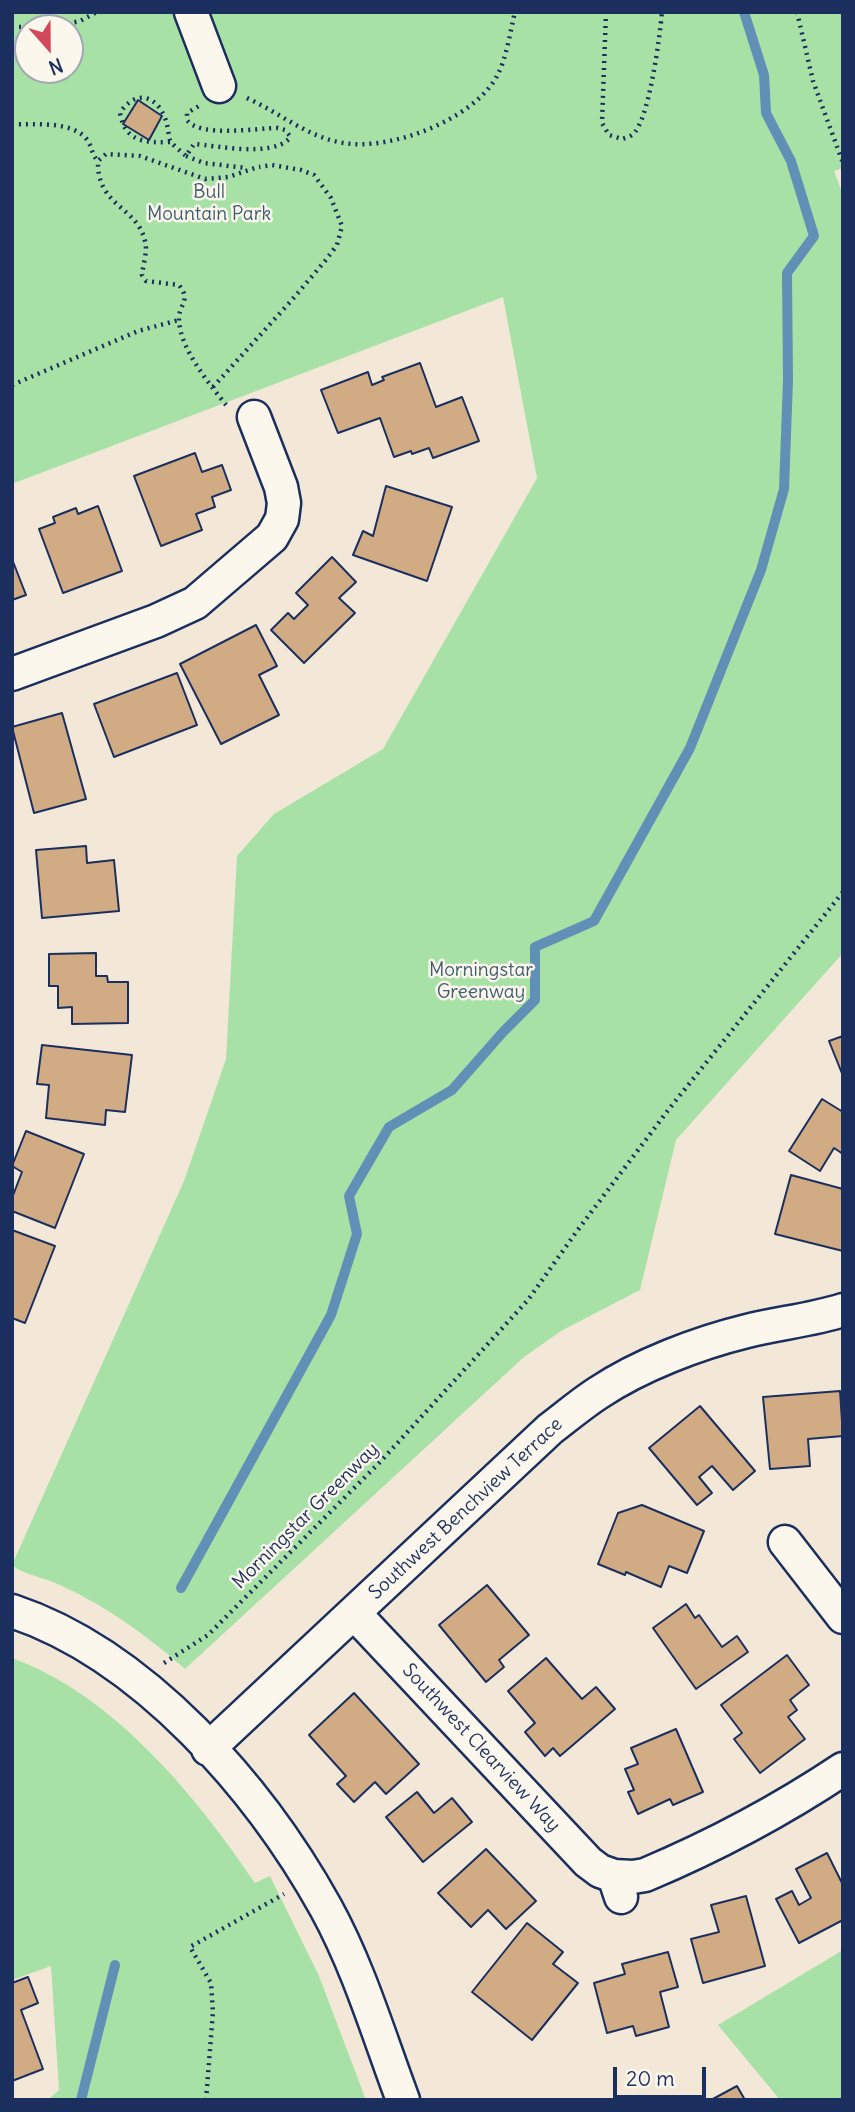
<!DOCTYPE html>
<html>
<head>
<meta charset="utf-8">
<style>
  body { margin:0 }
  #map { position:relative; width:855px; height:2112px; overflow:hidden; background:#f3e8d7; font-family:Delius,sans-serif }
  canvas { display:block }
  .frame { position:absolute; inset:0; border:14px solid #1b2f5e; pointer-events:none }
  .north { position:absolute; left:14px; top:14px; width:70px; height:70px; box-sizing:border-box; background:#fbf7ec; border:2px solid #a1a7b3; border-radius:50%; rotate:159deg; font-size:19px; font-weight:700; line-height:28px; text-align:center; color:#1b2f5e }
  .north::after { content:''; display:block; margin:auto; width:24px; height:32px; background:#d1495b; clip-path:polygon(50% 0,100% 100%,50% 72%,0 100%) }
  .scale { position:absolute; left:613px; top:2067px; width:93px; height:32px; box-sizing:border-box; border:4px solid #1b2f5e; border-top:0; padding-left:9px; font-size:21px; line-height:24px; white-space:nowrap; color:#1b2f5e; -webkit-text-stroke:5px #fbf7ec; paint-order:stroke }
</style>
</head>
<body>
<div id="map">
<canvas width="855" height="2112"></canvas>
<div class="frame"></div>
<div class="north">N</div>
<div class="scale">20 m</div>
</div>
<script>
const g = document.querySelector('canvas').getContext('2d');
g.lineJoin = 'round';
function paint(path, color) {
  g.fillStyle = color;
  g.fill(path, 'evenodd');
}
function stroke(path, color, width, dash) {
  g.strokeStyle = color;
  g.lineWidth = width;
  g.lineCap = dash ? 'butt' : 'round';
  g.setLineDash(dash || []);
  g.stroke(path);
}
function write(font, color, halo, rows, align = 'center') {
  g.font = font + ' Delius,sans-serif';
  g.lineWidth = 5;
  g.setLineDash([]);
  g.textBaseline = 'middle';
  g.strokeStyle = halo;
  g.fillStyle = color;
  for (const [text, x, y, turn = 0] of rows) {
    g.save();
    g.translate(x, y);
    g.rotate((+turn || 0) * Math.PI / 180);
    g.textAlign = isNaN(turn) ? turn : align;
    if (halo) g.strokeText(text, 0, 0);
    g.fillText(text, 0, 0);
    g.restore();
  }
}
const green = new Path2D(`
  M12,12H843V168L834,171L843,195V953L676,1140L640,1290L561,1331L524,1357L185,1669C147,1636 108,1607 62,1586C47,1578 24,1575 12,1565L184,1181L226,1059L237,856L274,814L383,749L537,478L503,297L12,484ZM28,28H70V70H28Z
  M12,1658C114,1695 196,1796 255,1883L270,1876L319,1976L366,2100H48L59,2090L51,1966L12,1980Z
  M843,1950V2100H780L718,2025Z`);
const stream = new Path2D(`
  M181,1588L331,1315L357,1234L349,1196L389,1127L452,1090L503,1032L535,1000V947L594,921L690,748L761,570L784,489L788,380L787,273L814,236L791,161L766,113L764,75L744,12
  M81,2100L115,1965`);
const building = new Path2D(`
  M138,100L162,116L149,140L123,124Z
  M420,363L436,407L462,397L479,441L433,458L429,448L412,454L411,451L394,457L380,418L338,433L321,390L368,372L372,385L384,380L382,377Z
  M195,453L202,472L222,465L231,490L212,497L215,507L196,514L202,530L161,546L134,476Z
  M386,486L452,507L427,581L353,555L363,531L373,536Z
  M98,506L122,571L63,593L39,529L55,523L53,517L76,508L78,514Z
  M332,557L356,582L339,598L355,613L304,663L271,630L288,613L294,619L308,605L296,593Z
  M12,559L26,595L12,600Z
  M256,625L277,666L259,675L279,715L221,744L180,664Z
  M177,673L197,725L114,757L94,704Z
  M62,713L86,799L34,813L12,727Z
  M86,846L87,863L114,860L119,911L42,918L36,850Z
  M96,953V976H107L108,982H128V1023L72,1024V1007L58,1008V986H49V954Z
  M843,1036V1076L829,1041Z
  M42,1045L132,1055L125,1112L106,1110L105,1125L46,1118L49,1085L37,1084Z
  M822,1099L843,1112V1154L834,1148L820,1171L789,1151Z
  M26,1131L84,1154L55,1228L12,1211V1198L22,1172L12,1166Z
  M791,1175L843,1189V1251L775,1234Z
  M12,1230L55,1246L25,1323L12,1318Z
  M840,1391L843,1436L808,1439L810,1466L770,1469L763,1397Z
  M700,1406L755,1471L733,1490L712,1466L699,1477L712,1493L697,1505L649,1448Z
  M642,1505L704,1531L687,1573L669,1566L661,1587L626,1572L625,1575L598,1564L618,1513Z
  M487,1585L529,1635L499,1660L504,1667L486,1682L439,1625Z
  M686,1604L695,1618L699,1615L722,1647L737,1636L748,1652L696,1689L653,1628Z
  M787,1655L809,1685L790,1700L797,1710L788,1717L805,1739L760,1773L734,1739L742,1733L721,1705Z
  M546,1658L582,1699L596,1687L615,1709L560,1756L553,1748L545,1756L525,1732L535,1723L508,1691Z
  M354,1693L419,1764L386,1794L375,1782L354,1802L337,1784L346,1776L309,1735Z
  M676,1729L703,1792L673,1805L670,1799L638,1814L628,1792L634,1790L625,1769L638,1764L631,1748Z
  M417,1792L434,1813L452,1798L472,1822L423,1862L386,1817Z
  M486,1849L536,1901L506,1929L488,1910L471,1927L438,1893Z
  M827,1853L843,1885V1920L799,1943L776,1899L792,1891L799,1905L811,1898L796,1869Z
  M746,1896L765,1966L703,1983L691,1939L719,1932L711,1905Z
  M527,1923L563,1952L553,1964L578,1983L532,2040L472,1992Z
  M668,1952L678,1987L660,1992L669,2027L636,2036L633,2026L607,2033L594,1983L625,1974L622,1964Z
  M28,1977L38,2003L21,2010L43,2069L12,2081V1983Z
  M737,2086L745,2100H711Z`);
const path = new Path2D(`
  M606,12L602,123L609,135L622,139C625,138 629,137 632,135C649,123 660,35 662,12
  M797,12L813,81L843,163
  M12,27H53L80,21L97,12
  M247,98C280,113 309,138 344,143C391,151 476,119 498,74C507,56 510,32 515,12
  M12,124C34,125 74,120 88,141C92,148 92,155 98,161
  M170,142C145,143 125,142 120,113C134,91 155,93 165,118C168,125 168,133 170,140C173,146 181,151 186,156L194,144C219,146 270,157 289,139L290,136L285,130L278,128C257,128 200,138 187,120V113L199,106
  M186,156L204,163L246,168
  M12,385L138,331L179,320
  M213,387L291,301L325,261L337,245L342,226L331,198L314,175L301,170L272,165L259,167
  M226,405C209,383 180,349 179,320C178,304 192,302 179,285L146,281L142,275C143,264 148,251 145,241C137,206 97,207 98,161L106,154L140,156L205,179L228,177L258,167
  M164,1663L208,1635L381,1461L528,1300L577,1231L669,1109L843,892
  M206,2100L213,2012L211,1983L190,1947L284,1894`);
const minor = new Path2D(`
  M191,12L219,86
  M12,674L156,621L195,603L272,537L282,519L284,503L281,487L254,417
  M785,1542L843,1617
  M12,1611C144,1655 260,1789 326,1908C359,1968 379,2036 403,2100
  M354,1613L588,1862L600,1871L614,1876L621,1897
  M208,1749L550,1429C566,1417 581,1404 598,1393C640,1365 698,1343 747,1331C779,1323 812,1320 843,1310
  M614,1876L633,1877L645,1875C714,1846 780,1811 843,1769`);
const parkNames = [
  ["Bull",209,193],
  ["Mountain Park",209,215],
  ["Morningstar",481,971],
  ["Greenway",481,993]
];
const streetNames = [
  ["Southwest Benchview Terrace",466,1509,-43],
  ["Morningstar Greenway",306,1516,-45],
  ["Southwest Clearview Way",481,1748,47]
];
paint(green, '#a8e1a6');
stroke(stream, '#6190b6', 10);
paint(building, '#d1ab83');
stroke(building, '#1b2f5e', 2);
stroke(minor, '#1b2f5e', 37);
stroke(path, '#1b2f5e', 4.5, [2, 5]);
stroke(minor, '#fbf7ec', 32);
write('19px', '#3e5c70', '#fbf7ec', parkNames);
write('19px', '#1b2f5e', '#fbf7ec', streetNames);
</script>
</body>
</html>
